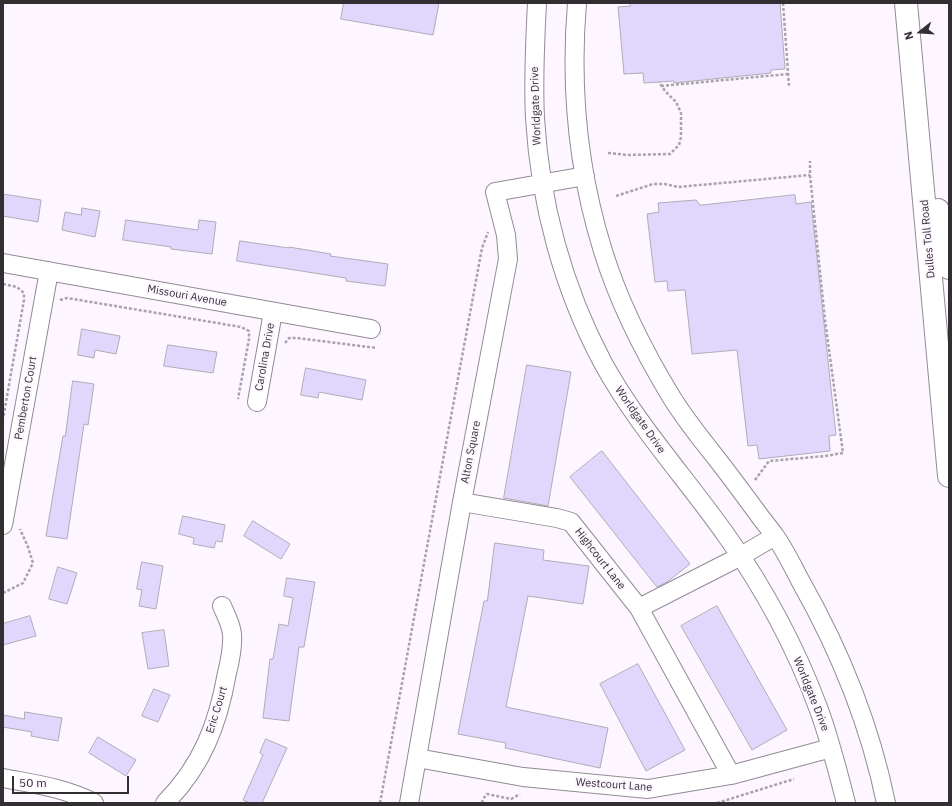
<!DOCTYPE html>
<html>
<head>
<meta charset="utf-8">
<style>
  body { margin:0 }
  #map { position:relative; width:952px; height:806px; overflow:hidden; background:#fdf5ff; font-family:"IBM Plex Sans",sans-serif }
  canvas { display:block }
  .frame { position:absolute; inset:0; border:4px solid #322f33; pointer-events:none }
  .north { position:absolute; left:900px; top:12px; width:40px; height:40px; -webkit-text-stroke:3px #fdf5ff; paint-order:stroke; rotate:253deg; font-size:11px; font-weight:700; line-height:16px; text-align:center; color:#322f33 }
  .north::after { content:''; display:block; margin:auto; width:14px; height:18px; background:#322f33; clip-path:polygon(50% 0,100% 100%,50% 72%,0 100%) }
  .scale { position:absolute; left:12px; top:776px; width:117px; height:18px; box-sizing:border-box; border:2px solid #322f33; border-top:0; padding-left:5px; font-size:12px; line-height:14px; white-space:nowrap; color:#322f33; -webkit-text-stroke:3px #fdf5ff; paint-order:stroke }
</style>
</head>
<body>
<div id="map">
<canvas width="952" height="806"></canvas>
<div class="frame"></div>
<div class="north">N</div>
<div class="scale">50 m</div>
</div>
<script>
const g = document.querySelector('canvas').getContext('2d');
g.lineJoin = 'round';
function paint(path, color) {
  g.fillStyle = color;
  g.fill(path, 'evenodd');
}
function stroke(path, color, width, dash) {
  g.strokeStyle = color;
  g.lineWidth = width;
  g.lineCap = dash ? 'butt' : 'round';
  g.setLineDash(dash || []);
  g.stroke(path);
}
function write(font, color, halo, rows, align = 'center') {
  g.font = font + ' "IBM Plex Sans",sans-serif';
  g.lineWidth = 4;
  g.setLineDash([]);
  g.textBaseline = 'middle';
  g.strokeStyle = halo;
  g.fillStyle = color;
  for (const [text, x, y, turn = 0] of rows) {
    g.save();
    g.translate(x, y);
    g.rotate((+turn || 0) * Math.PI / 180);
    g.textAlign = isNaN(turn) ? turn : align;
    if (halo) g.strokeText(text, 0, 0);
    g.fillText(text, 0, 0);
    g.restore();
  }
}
const building = new Path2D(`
  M344,3H439L433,35L341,19Z
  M630,3H780L785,69L771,70V73L674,83V81L644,83L643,73L624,74L618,7L630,6Z
  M3,194L41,200L38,222L3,216Z
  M795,195L796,204L811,202L836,435L829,436L830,451L759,459L757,445L748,446L737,350L692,354L685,290L668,291L667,281L655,282L647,214L659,212L658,203L696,200L700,205Z
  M82,208L100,211L95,237L62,230L65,212L81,215Z
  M126,220L198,230L199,220L216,222L212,254L171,249V247L123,240Z
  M240,241L289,248V247L331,254L330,256L388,264L385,286L346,281V278L237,261Z
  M82,329L120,336L116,354L95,350L94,358L78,355Z
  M168,345L217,352L213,373L164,366Z
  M527,365L571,372L548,506L504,498Z
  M306,368L366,380L362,400L319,392L318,398L301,395Z
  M73,381L94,384L88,425L84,424L67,539L46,536L63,436H65Z
  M602,451L690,564L667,582L657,587L570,477Z
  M183,516L225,525L222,542L216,541L214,548L193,544L194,538L179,534Z
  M253,521L290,544L281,559L244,536Z
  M495,543L544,550L543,560L589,566L583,604L528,596L506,707L608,728L600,768L505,748L506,743L458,734L484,601H487Z
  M142,562L163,566L156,609L139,606L142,590L137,589Z
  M58,567L77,573L67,604L49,599Z
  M287,578L315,582L304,647H299L289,721L263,718L270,659H273L279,624L288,626L293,598L284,596Z
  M717,606L787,730L752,750L681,626Z
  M30,616L36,636L3,645V624Z
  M164,630L169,666L148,669L142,633Z
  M638,664L685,750L646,771L600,684Z
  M154,689L170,695L158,722L142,716Z
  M25,712L62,718L58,741L31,736L32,732L3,727V715L24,719Z
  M98,737L136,760L126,776L89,753Z
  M266,739L287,748L262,803H250L243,800L263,755L260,753Z`);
const path = new Path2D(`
  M783,3L789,86
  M661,86L788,74
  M608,153L627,155L670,154L679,145L681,137V113L676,102L665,91L659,82
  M616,196L653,184H665L678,187L810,175
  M3,284L17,287L24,293V300L3,419
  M60,300L67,298L241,327L249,331V339L238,399
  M285,343L289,338H297L377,348
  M755,480L769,461L825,456L843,453L825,320L810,175V161
  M3,593L23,583L33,563L28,547L20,529
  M380,803L482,248L488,232
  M482,803L483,799L487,794L511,799L520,794
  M717,803L794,779`);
const minor = new Path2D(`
  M537,3C535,41 533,79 535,118C540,203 563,288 603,363C637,425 685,477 726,535C764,588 796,648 819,710C830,740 838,772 846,803
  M577,3C570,86 578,171 603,251C619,303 644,352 672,398C685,419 701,439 717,459C731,477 745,496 759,515C764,522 770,529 775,536C785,550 793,567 801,582C840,651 870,725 886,803
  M3,263L371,329
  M257,402L273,312
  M462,502L557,518L571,522L639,608L731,775
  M3,525L49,271
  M639,608L741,556L775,536
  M417,758L523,777L648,789L731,775L831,748
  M3,778C34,784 66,788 94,803
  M165,803C202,766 218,724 227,673C230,661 233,647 232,634C231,624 226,615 222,606
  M409,803L462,502L508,259L506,235L495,192L585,176`);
const highway = new Path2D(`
  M906,3L949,476
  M938,210L949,268`);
const streetNames = [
  ["Worldgate Drive",536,106,-92],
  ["Dulles Toll Road",928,239,-95],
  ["Missouri Avenue",187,296,10],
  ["Carolina Drive",265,357,-80],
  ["Pemberton Court",26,398,-80],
  ["Worldgate Drive",640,420,55],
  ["Alton Square",471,452,-79],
  ["Highcourt Lane",600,559,52],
  ["Worldgate Drive",811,694,68],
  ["Eric Court",217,710,-73],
  ["Westcourt Lane",614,785,4]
];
paint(building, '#e1d7fd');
stroke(building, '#afacb7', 1);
stroke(minor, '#928b94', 20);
stroke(highway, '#928b94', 24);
stroke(path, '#a8a2aa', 2.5, [3, 2]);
stroke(minor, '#fff', 18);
stroke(highway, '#fff', 22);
write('11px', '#322f33', '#fdf5ff', streetNames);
</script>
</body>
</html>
